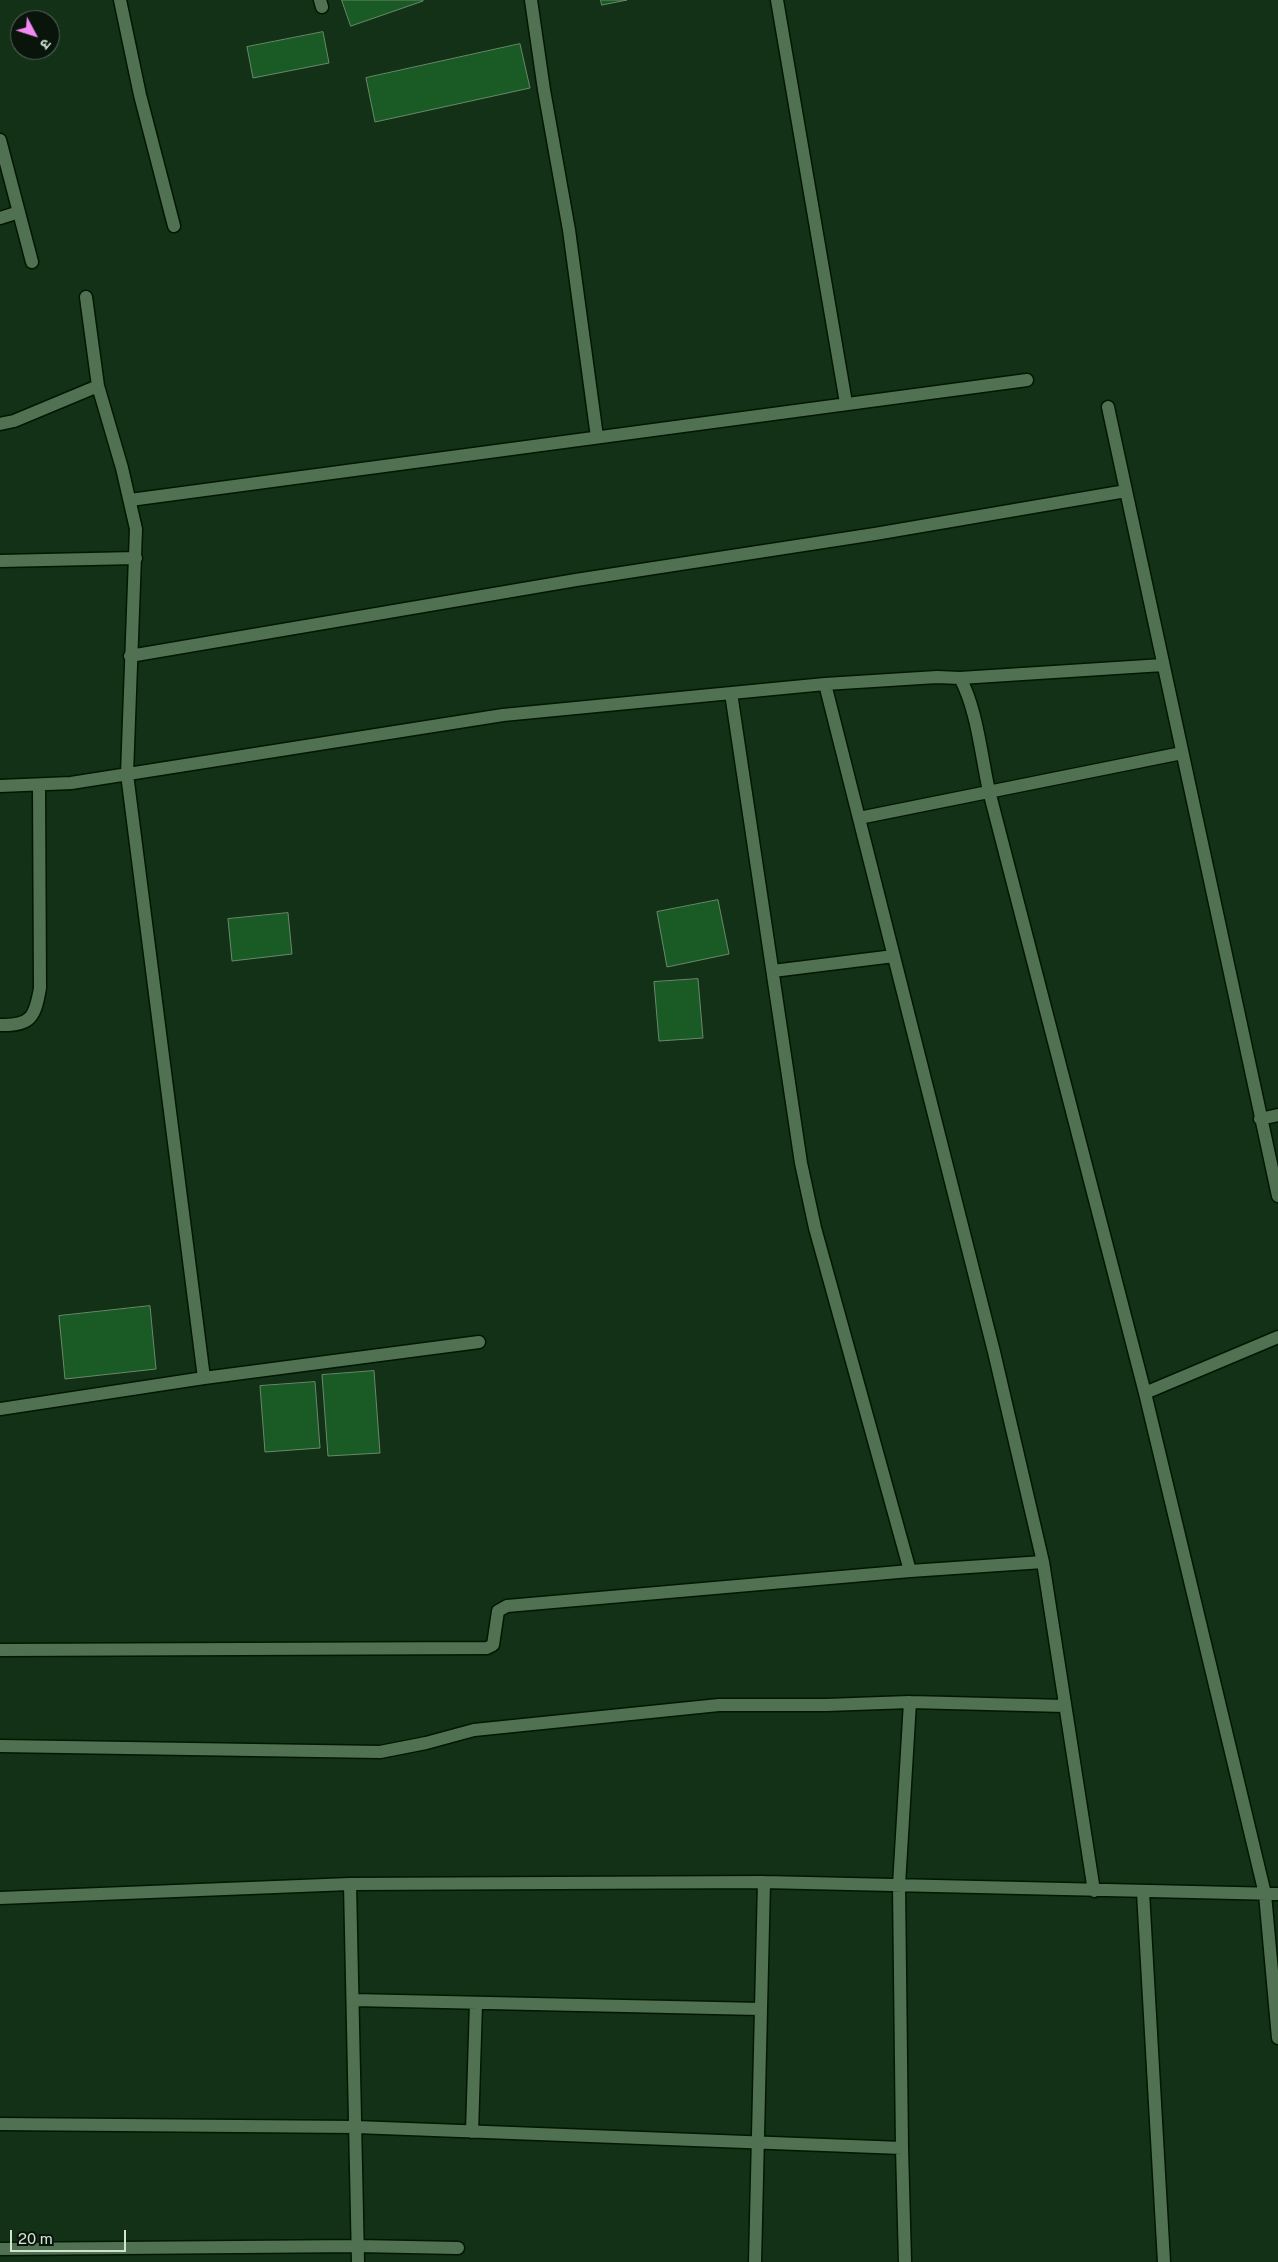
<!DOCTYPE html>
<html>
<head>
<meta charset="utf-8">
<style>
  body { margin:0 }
  #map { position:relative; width:1278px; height:2262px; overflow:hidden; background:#133117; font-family:"Public Sans","Noto Sans Devanagari",sans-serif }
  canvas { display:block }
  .north { position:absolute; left:10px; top:10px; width:50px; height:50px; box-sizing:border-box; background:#09150a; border:1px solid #59675a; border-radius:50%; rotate:130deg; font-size:14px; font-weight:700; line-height:20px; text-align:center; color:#d2e3d2 }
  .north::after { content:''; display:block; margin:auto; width:18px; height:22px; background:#f18af4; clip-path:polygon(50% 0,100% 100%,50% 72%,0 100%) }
  .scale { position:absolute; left:10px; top:2230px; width:116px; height:22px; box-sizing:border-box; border:2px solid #d2e3d2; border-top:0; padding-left:6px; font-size:15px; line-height:18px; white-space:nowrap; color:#d2e3d2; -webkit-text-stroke:4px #09150a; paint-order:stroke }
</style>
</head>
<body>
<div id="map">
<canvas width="1278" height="2262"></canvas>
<div class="north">उ</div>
<div class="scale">20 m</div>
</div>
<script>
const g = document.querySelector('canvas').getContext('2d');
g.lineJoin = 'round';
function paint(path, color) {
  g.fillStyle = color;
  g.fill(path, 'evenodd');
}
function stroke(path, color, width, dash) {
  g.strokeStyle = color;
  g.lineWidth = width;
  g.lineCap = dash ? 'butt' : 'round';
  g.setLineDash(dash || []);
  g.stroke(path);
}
const building = new Path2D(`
  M342,0H423V1L351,26Z
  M601,0H627L602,5Z
  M323,32L329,63L253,78L247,47Z
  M520,44L530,88L375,122L366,78Z
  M718,900L729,954L667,967L657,912Z
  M288,913L292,954L232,961L228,919Z
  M698,979L703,1038L659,1041L654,982Z
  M150,1306L156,1369L65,1379L59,1316Z
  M374,1371L380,1453L328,1456L322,1375Z
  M315,1382L320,1448L265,1452L260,1386Z`);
const minor = new Path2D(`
  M120,0L140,95L174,226
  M320,0L322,7
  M531,0L544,90L569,230L597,437
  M777,0L846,403
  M0,140L32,262
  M0,218L19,212
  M86,297L98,386L122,468L136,529L127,774L204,1378
  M1108,407L1278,1196
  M0,424L14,421L98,386
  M130,500L1027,380
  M0,561L136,558
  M130,656L576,580L875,534L1126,491
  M960,678L1163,665
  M825,684L994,1352L1043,1562L1094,1891
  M731,693L801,1163L815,1228L910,1571
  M0,786L71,783L503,715L825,684L937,677L960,678C977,709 981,755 989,791L1145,1393L1265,1894L1278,2038
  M859,818L1182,753
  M773,971L894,956
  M0,1025C31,1026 35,1017 40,988L39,785
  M1260,1119L1278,1115
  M1145,1393L1278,1337
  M0,1409L204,1378L479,1342
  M0,1650L487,1648L493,1645L498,1611L507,1606L910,1571L1043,1562
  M0,1746L380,1752L426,1743L474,1730L719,1705H826L910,1702L1065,1706
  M350,1884L358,2262
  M1143,1892L1164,2262
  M0,1898L350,1884L764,1882L1278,1894
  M353,2000L760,2009
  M0,2124L356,2127L902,2148
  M472,2132L476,2003
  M0,2249L358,2246L458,2248
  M755,2262L764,1882
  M905,2262L902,2148L899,1885L910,1702`);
paint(building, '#1a5a25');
stroke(building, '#69896b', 1);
stroke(minor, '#001802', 15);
stroke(minor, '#517153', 12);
</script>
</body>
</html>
